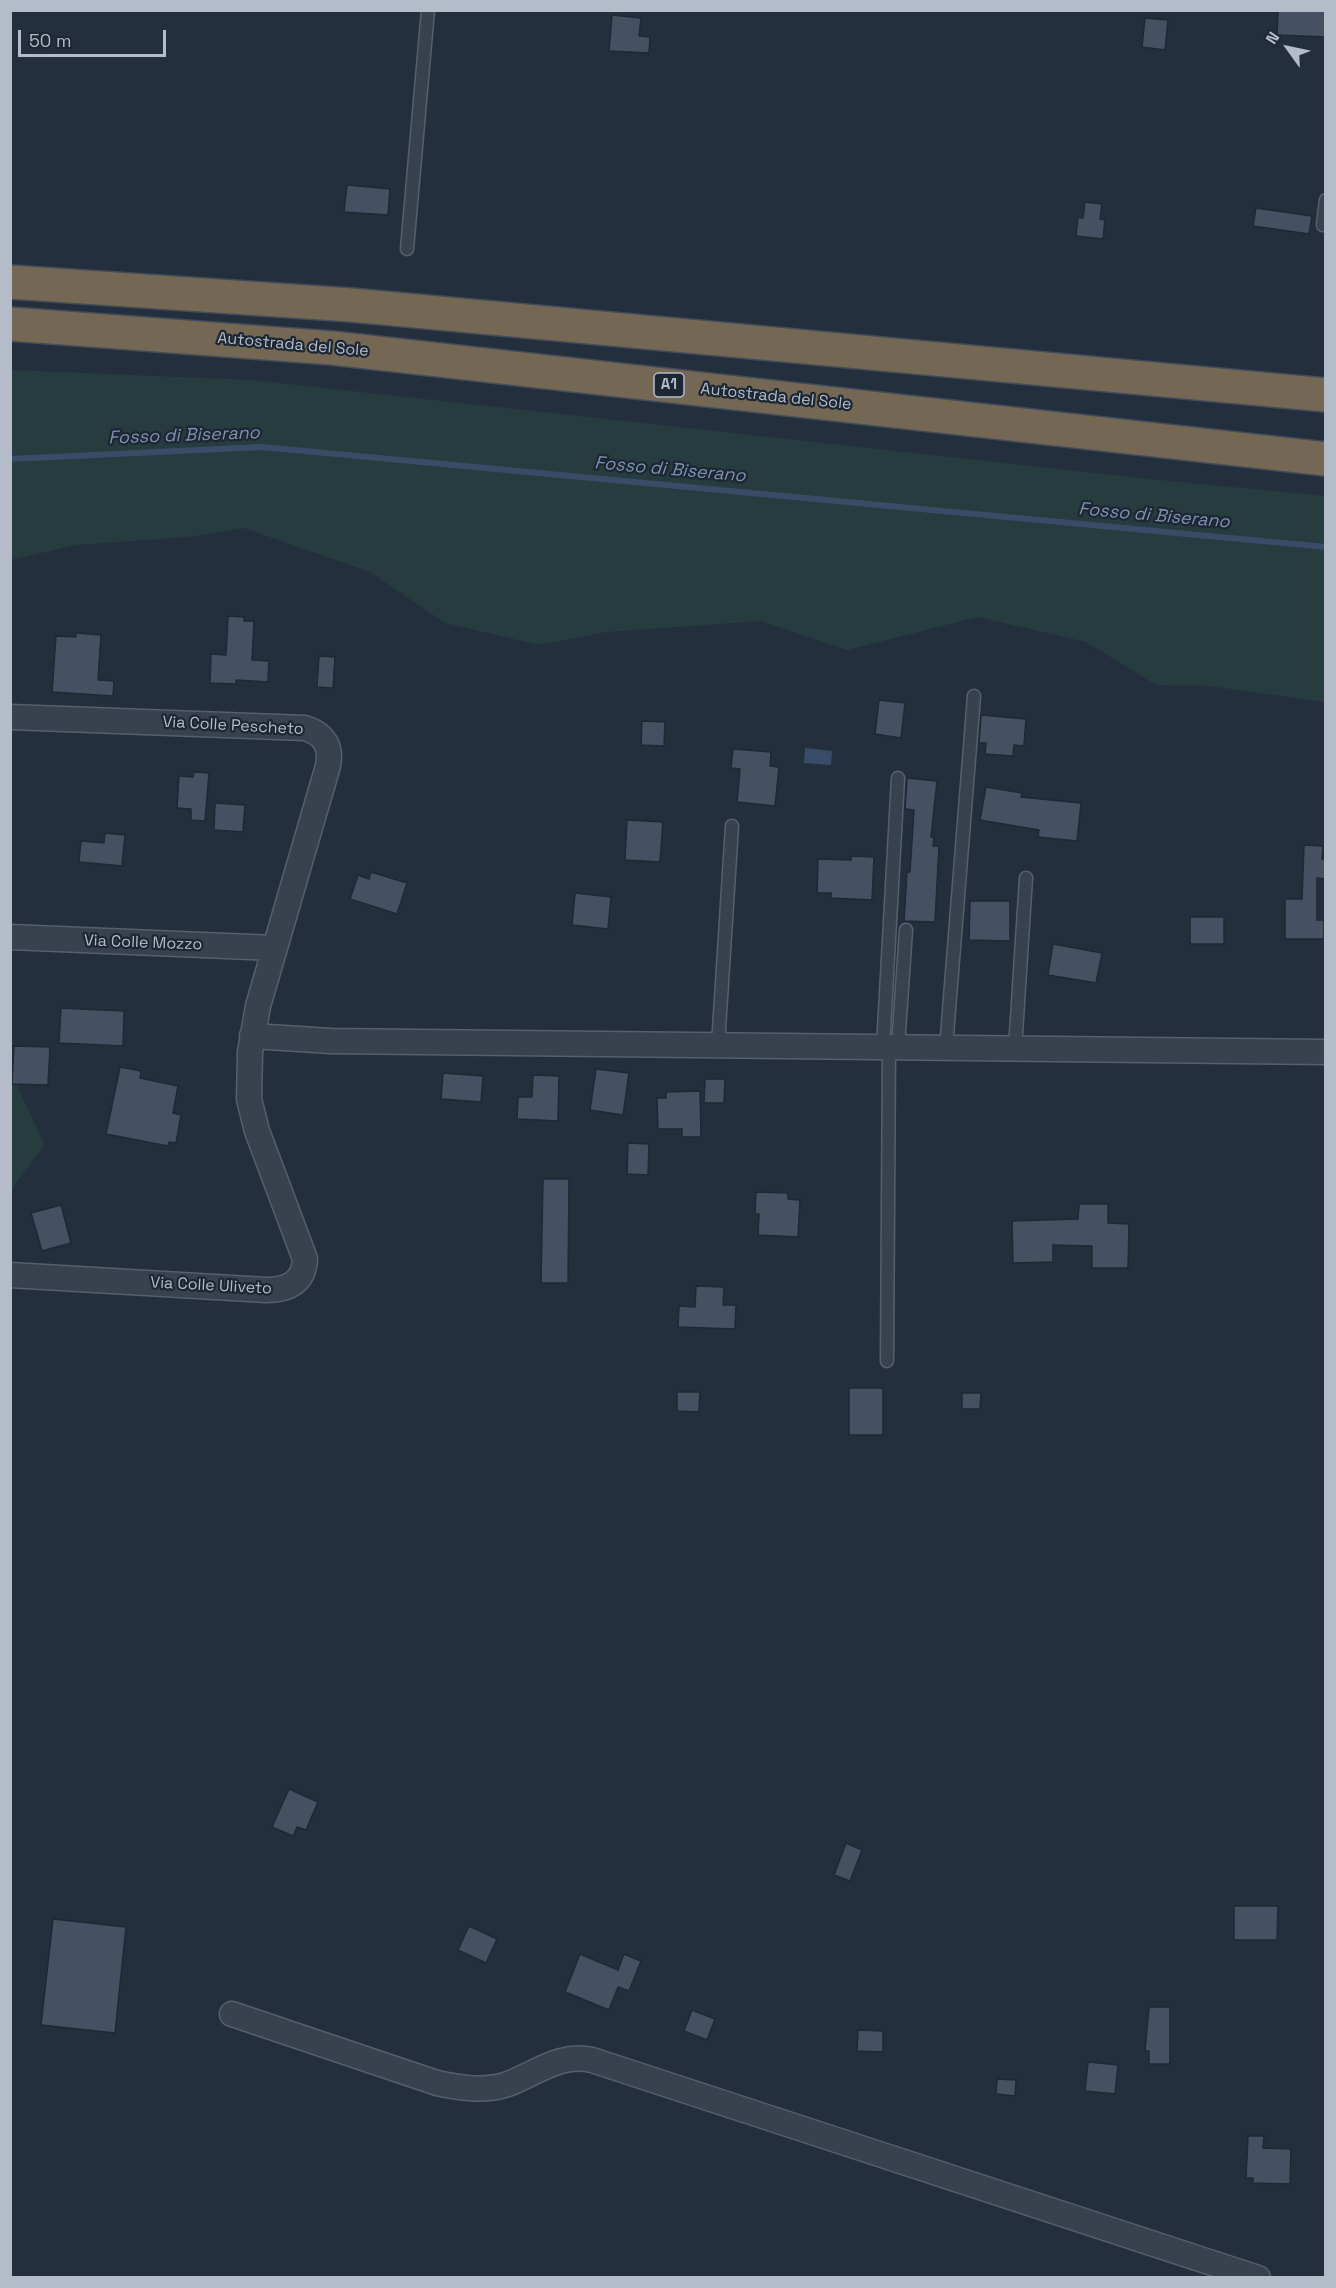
<!DOCTYPE html>
<html>
<head>
<meta charset="utf-8">
<style>
  body { margin:0 }
  #map { position:relative; width:1336px; height:2288px; overflow:hidden; background:#242f3e; font-family:"Space Grotesk",sans-serif }
  canvas { display:block }
  .frame { position:absolute; inset:0; border:12px solid #b4bcc9; pointer-events:none }
  .north { position:absolute; left:1258px; top:18px; width:60px; height:60px; -webkit-text-stroke:4px #1d2633; paint-order:stroke; rotate:303deg; font-size:16px; font-weight:700; line-height:24px; text-align:center; color:#b4bcc9 }
  .north::after { content:''; display:block; margin:auto; width:21px; height:27px; background:#b4bcc9; clip-path:polygon(50% 0,100% 100%,50% 72%,0 100%) }
  .scale { position:absolute; left:18px; top:30px; width:148px; height:27px; box-sizing:border-box; border:3px solid #b4bcc9; border-top:0; padding-left:8px; font-size:18px; line-height:21px; white-space:nowrap; color:#b4bcc9; -webkit-text-stroke:4px #1d2633; paint-order:stroke }
</style>
</head>
<body>
<div id="map">
<canvas width="1336" height="2288"></canvas>
<div class="frame"></div>
<div class="north">N</div>
<div class="scale">50 m</div>
</div>
<script>
const g = document.querySelector('canvas').getContext('2d');
g.lineJoin = 'round';
function paint(path, color) {
  g.fillStyle = color;
  g.fill(path, 'evenodd');
}
function stroke(path, color, width, dash) {
  g.strokeStyle = color;
  g.lineWidth = width;
  g.lineCap = dash ? 'butt' : 'round';
  g.setLineDash(dash || []);
  g.stroke(path);
}
function write(font, color, halo, rows, align = 'center') {
  g.font = font + ' "Space Grotesk",sans-serif';
  g.lineWidth = 4.5;
  g.setLineDash([]);
  g.textBaseline = 'middle';
  g.strokeStyle = halo;
  g.fillStyle = color;
  for (const [text, x, y, turn = 0] of rows) {
    g.save();
    g.translate(x, y);
    g.rotate((+turn || 0) * Math.PI / 180);
    g.textAlign = isNaN(turn) ? turn : align;
    if (halo) g.strokeText(text, 0, 0);
    g.fillText(text, 0, 0);
    g.restore();
  }
}
const green = new Path2D(`
  M11,370L252,380L1150,479L1325,496V702L1209,686L1156,685L1086,642L978,617L847,650L761,621L607,632L539,645L445,623L370,572L244,528L189,537L76,545L11,560Z
  M10,1071L45,1145L11,1190H10Z`);
const water = new Path2D(`
  M805,748L832,751L831,765L804,763Z`);
const stream = new Path2D(`
  M10,459L262,447L1326,547`);
const building = new Path2D(`
  M1278,10H1326V37L1277,35Z
  M612,15L641,18L639,36L650,37L649,53L609,51Z
  M1145,18L1168,20L1165,50L1142,47Z
  M347,185L390,189L388,215L344,212Z
  M1085,202L1102,204L1100,219L1105,220L1103,239L1076,236L1078,217L1083,218Z
  M1256,208L1312,216L1309,234L1253,226Z
  M228,616L244,617V621H254L252,660L269,661L268,682L236,680V684L210,683L211,654L226,655Z
  M76,633L101,635L98,680L114,681L113,696L52,692L56,636L76,637Z
  M319,656L335,657L333,688L317,687Z
  M879,700L905,703L901,738L875,734Z
  M981,715L1026,719L1024,746L1014,745L1013,756L985,754L986,743H979Z
  M642,721L665,722L664,746L641,745Z
  M733,749L771,752L770,766L779,767L775,806L737,802L740,769L731,768Z
  M194,772L209,773L205,821L191,820V809L177,808L179,776L193,777Z
  M907,778L937,781L931,837H934L933,846H939L935,922L904,921L907,872H910L914,810L905,809Z
  M986,787L1022,793L1021,797L1081,803L1077,841L1038,837L1039,830L980,820Z
  M215,803L245,805L243,832L214,830Z
  M627,820L663,822L660,862L625,860Z
  M105,833L125,835L122,866L79,862L81,841L104,843Z
  M1304,845L1323,846L1322,859H1326V879L1317,878V920H1324V939H1285V899H1302Z
  M851,856L874,857L872,900L831,898V893H817L818,859L851,860Z
  M371,872L407,883L397,914L350,899L358,875L369,879Z
  M575,893L611,897L608,929L572,925Z
  M970,901H1010V941L969,940Z
  M1190,917H1224V944H1190Z
  M1053,944L1102,953L1096,983L1048,975Z
  M61,1008L124,1011L123,1046L59,1043Z
  M14,1046L50,1047L48,1085L12,1084Z
  M120,1067L141,1071L140,1078L178,1086L173,1113L181,1115L176,1143L169,1142L168,1146L106,1134Z
  M596,1069L629,1073L623,1115L590,1110Z
  M443,1073L483,1076L481,1102L441,1099Z
  M533,1075L559,1076L558,1121L517,1119L518,1097H532Z
  M705,1079H725L724,1103H704Z
  M700,1091L701,1137H682V1129H658L657,1098H666V1092Z
  M628,1143L649,1144L648,1175L627,1174Z
  M543,1179H569L568,1283H541Z
  M756,1192L788,1193V1199L800,1200L798,1237L758,1235L759,1214H755Z
  M1079,1204H1108V1223L1129,1224L1128,1268H1092V1246L1053,1245V1262L1013,1263L1012,1221L1078,1219Z
  M61,1205L71,1243L42,1251L31,1213Z
  M696,1286L724,1287L723,1305H736L735,1329L678,1327L679,1306L695,1307Z
  M849,1388H883V1435H849Z
  M677,1392H700L699,1412L677,1411Z
  M962,1393H981L980,1409H962Z
  M289,1789L318,1802L306,1830L297,1827L293,1836L272,1827Z
  M846,1843L862,1850L850,1881L834,1875Z
  M1234,1906H1278L1277,1940H1234Z
  M53,1919L126,1927L115,2033L41,2025Z
  M469,1926L497,1939L486,1963L458,1950Z
  M580,1954L618,1970L624,1954L641,1961L629,1991L618,1987L609,2010L565,1992Z
  M1149,2007H1170V2064H1149V2051H1145Z
  M692,2010L715,2019L707,2040L684,2031Z
  M858,2030L883,2031V2052L857,2051Z
  M1088,2062L1118,2065L1115,2094L1085,2091Z
  M997,2079L1016,2080L1015,2096L996,2094Z
  M1248,2136H1264L1263,2148L1291,2149L1290,2184L1253,2183V2178H1246Z`);
const lane = new Path2D(`
  M1323,225L1326,200
  M407,249L428,10
  M718,1045L732,826
  M883,1047L898,778
  M898,1047L906,930
  M946,1048L974,696
  M1015,1049L1026,878
  M887,1361L889,1047`);
const street = new Path2D(`
  M10,717L305,728C324,734 332,746 328,766L258,1006L250,1052L249,1099L257,1131L305,1259C304,1283 287,1290 266,1290L10,1275
  M10,937L275,948
  M252,1036L331,1041L1326,1052
  M232,2014L437,2083C460,2088 485,2092 508,2084C537,2073 560,2053 592,2060L1258,2278`);
const highway = new Path2D(`
  M10,282L351,305L1326,395
  M10,324L332,348L1326,459`);
const shields = [
  [669,385,30]
];
const shieldNames = [
  ["A1",669,385]
];
const streetNames = [
  ["Autostrada del Sole",293,345,5],
  ["Autostrada del Sole",776,397,6],
  ["Via Colle Pescheto",233,726,3],
  ["Via Colle Mozzo",143,943,2],
  ["Via Colle Uliveto",211,1286,3]
];
const waterNames = [
  ["Fosso di Biserano",184,436,-2],
  ["Fosso di Biserano",670,470,5],
  ["Fosso di Biserano",1154,516,5]
];
paint(green, '#263c3f');
paint(water, '#394c67');
stroke(stream, '#394c67', 6);
paint(building, '#455162');
stroke(building, '#1f2835', 1.5);
stroke(lane, '#565f6c', 15);
stroke(street, '#565f6c', 27);
stroke(highway, '#434c59', 36);
stroke(lane, '#38414e', 12);
stroke(street, '#38414e', 24);
stroke(highway, '#746855', 33);
for (const [x, y, w] of shields) {
  const box = new Path2D();
  box.roundRect(x - w / 2, y - 12, w, 24, 4.5);
  g.fillStyle = '#1d2633';
  g.fill(box);
  stroke(box, '#b4bcc9', 1.5);
}
write('bold 15px', '#b4bcc9', null, shieldNames);
write('16px', '#b4bcc9', '#1d2633', streetNames);
write('italic 18px', '#7c92b1', '#1d2633', waterNames);
</script>
</body>
</html>
